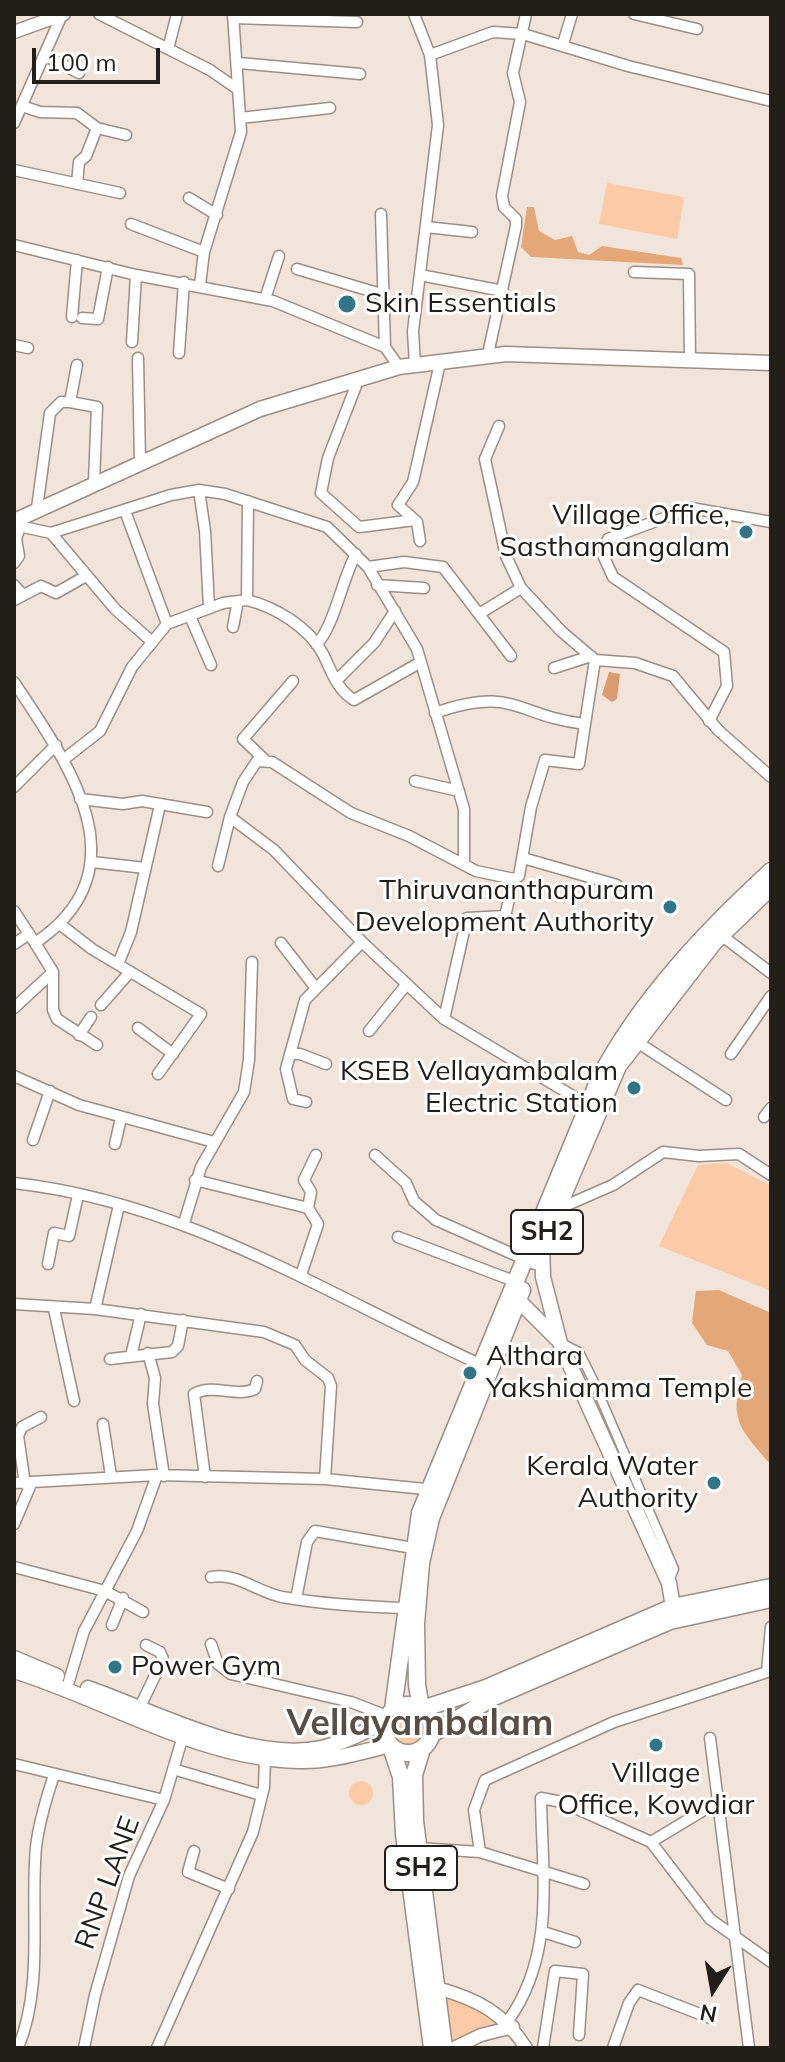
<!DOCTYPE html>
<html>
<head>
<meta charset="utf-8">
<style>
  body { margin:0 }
  #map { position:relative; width:785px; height:2062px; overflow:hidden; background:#f1e4da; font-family:Mulish,sans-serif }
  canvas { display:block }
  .frame { position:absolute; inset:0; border:16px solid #221e1a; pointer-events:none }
  .north { position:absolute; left:673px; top:1950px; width:80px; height:80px; -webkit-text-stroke:6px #fff; paint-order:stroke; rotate:191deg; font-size:22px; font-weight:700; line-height:32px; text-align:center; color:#221e1a }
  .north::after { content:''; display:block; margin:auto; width:28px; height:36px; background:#221e1a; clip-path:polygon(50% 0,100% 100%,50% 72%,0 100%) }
  .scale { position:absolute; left:32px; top:48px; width:128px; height:36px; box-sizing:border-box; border:4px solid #221e1a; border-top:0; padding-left:10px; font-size:24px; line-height:28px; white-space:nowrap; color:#221e1a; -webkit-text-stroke:6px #fff; paint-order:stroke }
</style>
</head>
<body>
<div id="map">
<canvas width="785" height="2062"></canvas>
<div class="frame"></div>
<div class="north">N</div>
<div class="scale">100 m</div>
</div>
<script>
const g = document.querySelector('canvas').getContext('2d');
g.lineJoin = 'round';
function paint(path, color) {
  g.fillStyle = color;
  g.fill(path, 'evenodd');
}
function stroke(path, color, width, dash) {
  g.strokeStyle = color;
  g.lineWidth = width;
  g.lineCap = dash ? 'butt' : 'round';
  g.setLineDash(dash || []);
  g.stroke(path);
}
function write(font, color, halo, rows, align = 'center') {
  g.font = font + ' Mulish,sans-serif';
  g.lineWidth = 6;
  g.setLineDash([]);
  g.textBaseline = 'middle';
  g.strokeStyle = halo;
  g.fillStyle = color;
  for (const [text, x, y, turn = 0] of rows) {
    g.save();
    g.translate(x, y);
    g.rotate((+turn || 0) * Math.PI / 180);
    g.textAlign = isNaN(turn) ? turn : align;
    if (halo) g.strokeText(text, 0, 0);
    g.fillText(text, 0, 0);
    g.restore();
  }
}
const green = new Path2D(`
  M607,183L684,197L677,239L599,224Z
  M727,1163L771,1186V1291L659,1246L698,1165Z
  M388 1730a20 20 0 1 1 40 0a20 20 0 1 1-40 0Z
  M349 1793a12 12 0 1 1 24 0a12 12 0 1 1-24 0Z
  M441,1986L505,2023L447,2048Z`);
const forest = new Path2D(`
  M527,207H534L539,231L555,240L572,236L578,252L589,255L602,246L681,258L683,265L531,257L521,247Z
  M719,1290L771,1313V1465C742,1431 728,1421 742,1375L728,1351L707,1345L692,1323L696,1291Z`);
const water = new Path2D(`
  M609,672L620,674L617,699L612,702L602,695Z`);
const pedestrian = new Path2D(`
  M561,1343L579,1352L592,1378L674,1569L669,1581`);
const minor = new Path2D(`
  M99,14L210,70L236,88
  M414,14L430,55L438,125L413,331L415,365
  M634,14L697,29
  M233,18L357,22
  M563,44L572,14
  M168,49L177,14
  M44,55L79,73
  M430,55L493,32L523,34L628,66L771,101
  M239,63L360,74
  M22,106L40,112L77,113L97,128L126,135
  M240,118L330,108
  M14,123L61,17
  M14,170L120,193
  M77,184L79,162L86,156L97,128
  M189,198L217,215
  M381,214L385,347
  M131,224L204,252
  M426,227L472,232
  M14,245L136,275L273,301L385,347L399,367
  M297,269L381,294
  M634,272L689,274L690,361
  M420,275L503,291
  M200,285L204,252L241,132L233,14
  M265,299L279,256
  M72,317L77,260
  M82,318L98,319L108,267
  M132,342L136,275
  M14,345L28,348
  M179,353L184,282
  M488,354L516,226V219L504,207L502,196L520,102L513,73L526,14
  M138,358L140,462
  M359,378L328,458L321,493L359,527L415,520
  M70,402L97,407L94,482
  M499,426L485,459L506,556L521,588
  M199,490L205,531L209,607
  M37,508L50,413L61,402H70L77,365
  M125,511L167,624
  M14,525L51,533L171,495L199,490L225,494L327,527L368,567L417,649L464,809V863
  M51,533L115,609L150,640
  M420,541L417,522L398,505L413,482L440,363
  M14,563L19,556L16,539L20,527
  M368,567L404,562L443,567L511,656
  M14,585L22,594
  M377,585L424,588
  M14,600L41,586L56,593L86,576
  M247,600C275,607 309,627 323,654C331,670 337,690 354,700L421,662
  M479,614L521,588L561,631L595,660L635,663L673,676L718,730L771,777
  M190,616L211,665
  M233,627L238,601
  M316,644C333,631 343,576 356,554
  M554,668L591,656
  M336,681L374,643L395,611
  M14,682C69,765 145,869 35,943L14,911
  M435,713C515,685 515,716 585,724L595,660
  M709,721L727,686L724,652L613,577L603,555L608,539L691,508L771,522
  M264,759L243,739L293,681
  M63,760L100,731L132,667L167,624L223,603L247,600L248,501
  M415,781L459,791
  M14,787L56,745
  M80,799L123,804L142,801L207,812
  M523,858L617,885
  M92,862L145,868
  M218,866L230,817
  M514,879L519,876L531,807L545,760L579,764L585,724
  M61,925L92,949L201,1014L158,1074
  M717,932L771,973
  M35,943L53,972V1010L57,1019L97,1045
  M281,943L315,987
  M14,944L29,934
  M118,964L131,932L160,805
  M101,1005L130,972
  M14,1008L53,972
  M444,1019L467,918L505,916L514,879L476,871L409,836L351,813L272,762L257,761L243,782L230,817L274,850L362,942L444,1019L593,1108
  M138,1028L173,1054
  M369,1031L406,985
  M79,1035L91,1017
  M634,1040L726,1100
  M290,1054H300L326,1064
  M731,1054L771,996
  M14,1076L79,1105L214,1142
  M306,1102L293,1099L286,1069L305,1000L362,942
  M764,1117L771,1108
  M33,1140L50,1091
  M115,1144L121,1118
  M375,1155L406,1183L414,1201L436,1220L524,1259
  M195,1180L308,1208L318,1224L301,1275
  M14,1183C187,1202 331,1297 486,1367
  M308,1208L311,1192L304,1180L316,1155
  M558,1209L613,1185L663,1152L699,1156L739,1154L771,1175
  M184,1223L201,1167L244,1092L249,1060L252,962
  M398,1237L514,1281
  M48,1264L54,1233L69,1236L78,1195
  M14,1304L95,1309L264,1332L295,1345L305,1360L328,1378L331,1386L325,1479
  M54,1309L74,1401
  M95,1309L119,1205
  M148,1353L155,1378L153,1404L164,1476
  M131,1356L141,1314
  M110,1359L172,1352L178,1346L183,1320
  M103,1424L111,1476
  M205,1477L194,1394C214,1383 235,1398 255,1389L257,1381
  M14,1483L157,1475L325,1479L435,1490
  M25,1484L18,1436L22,1427L41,1417
  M14,1524L31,1484
  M14,1567L105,1591L143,1612
  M211,1577C236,1572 257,1592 282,1597C323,1604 365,1607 407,1608
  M296,1599L307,1542L315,1531L413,1548
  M112,1625L123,1598
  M211,1644L218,1664L231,1674L351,1702L387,1716
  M69,1681L84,1631L137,1531L157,1475
  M140,1707L163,1659L160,1652L146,1645
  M710,1738L749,2048
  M14,1764L164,1800
  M173,1769L261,1795
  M651,1842L719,1801
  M418,1848L480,1852L584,1884
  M194,1851L188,1872L229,1889
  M480,1852L474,1810L485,1780L614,1722L767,1672L771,1627
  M543,1932L575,1942
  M508,2021C556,1954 542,1876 541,1798L562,1802L651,1842L710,1919L771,1962
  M18,2048C44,1984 30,1914 36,1847C39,1822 46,1799 54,1775
  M84,2048L95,1995L129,1876L164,1800L183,1736
  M157,2048L253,1832L264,1787L265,1759
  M543,2048L555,1971L583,1974L579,2035
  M613,2048L629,2003L638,1990L710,2018`);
const tertiary = new Path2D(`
  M14,32L64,14
  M437,1988C477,1999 504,2013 526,2048
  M454,2048L481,2035L513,2027`);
const secondary = new Path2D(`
  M14,521L260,409L399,367L506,354L771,363
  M542,1245L543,1277L560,1343L669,1583L673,1607
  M513,1295L557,1339
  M14,1658L57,1676
  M14,1671C108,1700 199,1759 299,1761C329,1762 361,1752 390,1745
  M88,1688C154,1711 250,1763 321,1748C343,1743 364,1732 384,1722`);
const primary = new Path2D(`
  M535,1261L618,1066L714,942L771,887
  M384 1729a24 24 0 1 1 48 0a24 24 0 1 1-48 0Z
  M421,1708L417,1685L416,1624L421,1563L431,1518L522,1290
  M393,1709L420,1513L600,1077C642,998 706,931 771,871
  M422,1709L486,1688L673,1607L771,1587
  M432,1734L494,1697L670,1621L771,1599
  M391,1747L401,1777L404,1834L432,2048
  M422,1749L414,1775L415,1821L444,2048`);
const markers = [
  [347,304,10,"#317685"],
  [746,532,8,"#317685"],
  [670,907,8,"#317685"],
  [634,1088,8,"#317685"],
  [470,1373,8,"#317685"],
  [714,1483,8,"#317685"],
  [115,1667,8,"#317685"],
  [656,1745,8,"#317685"]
];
const shields = [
  [547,1232,72],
  [421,1868,72]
];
const shieldNames = [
  ["SH2",547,1232],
  ["SH2",421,1868]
];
const poiNames = [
  ["Skin Essentials",365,304,"left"],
  ["Village Office,",730,516],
  ["Sasthamangalam",730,548],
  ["Thiruvananthapuram",654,891],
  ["Development Authority",654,923],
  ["KSEB Vellayambalam",618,1072],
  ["Electric Station",618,1104],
  ["Althara",486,1357,"left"],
  ["Yakshiamma Temple",486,1389,"left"],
  ["Kerala Water",698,1467],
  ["Authority",698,1499],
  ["Power Gym",131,1667,"left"],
  ["Village",656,1774,"center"],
  ["Office, Kowdiar",656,1806,"center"]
];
const streetNames = [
  ["RNP LANE",108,1883,-70]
];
const districtNames = [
  ["Vellayambalam",420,1724]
];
paint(green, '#fbcaa6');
paint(forest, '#e4a778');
paint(water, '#da9d6f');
stroke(pedestrian, '#9b8e85', 11);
stroke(minor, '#9b8e85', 13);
stroke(tertiary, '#9b8e85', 15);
stroke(secondary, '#9b8e85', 17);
stroke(primary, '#9b8e85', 19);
stroke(pedestrian, '#fff', 8);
stroke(minor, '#fff', 10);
stroke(tertiary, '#fff', 12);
stroke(secondary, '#fff', 14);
stroke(primary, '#fff', 16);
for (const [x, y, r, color] of markers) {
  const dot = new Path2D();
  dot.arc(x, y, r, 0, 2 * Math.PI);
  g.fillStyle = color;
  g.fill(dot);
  stroke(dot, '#fff', 3);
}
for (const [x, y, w] of shields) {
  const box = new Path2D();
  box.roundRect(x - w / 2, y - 22, w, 44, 6);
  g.fillStyle = '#fff';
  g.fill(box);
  stroke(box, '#221e1a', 2);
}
write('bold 26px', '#221e1a', null, shieldNames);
write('28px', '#221e1a', '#fff', poiNames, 'right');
write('28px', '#221e1a', '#fff', streetNames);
write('bold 36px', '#594e46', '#fff', districtNames);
</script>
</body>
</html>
